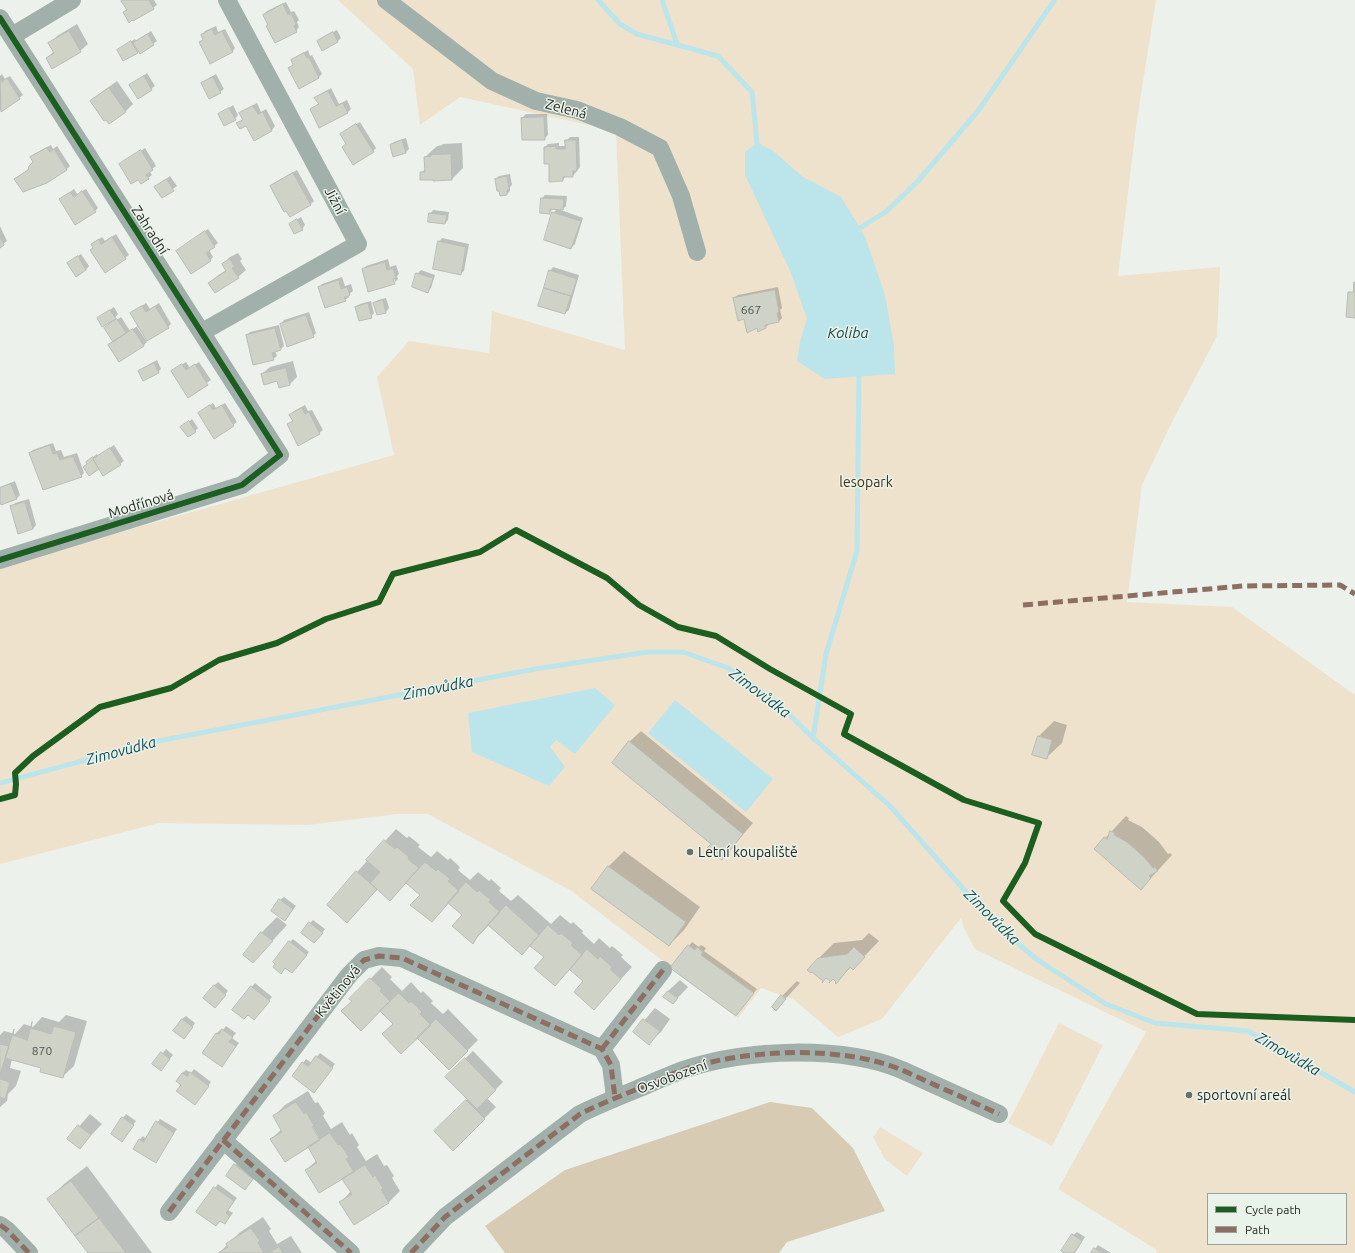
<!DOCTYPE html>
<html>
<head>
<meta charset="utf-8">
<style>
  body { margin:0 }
  #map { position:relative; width:1355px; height:1253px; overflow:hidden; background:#ecf1eb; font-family:Ubuntu,sans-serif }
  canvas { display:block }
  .legend { position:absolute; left:1207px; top:1193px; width:140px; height:52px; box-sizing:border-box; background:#eaf3e9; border:1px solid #9ba29b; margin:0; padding:5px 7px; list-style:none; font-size:12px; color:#252825 }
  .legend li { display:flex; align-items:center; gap:8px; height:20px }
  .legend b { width:20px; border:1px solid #9ba29b }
</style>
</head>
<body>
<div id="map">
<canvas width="1355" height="1253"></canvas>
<ul class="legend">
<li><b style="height:5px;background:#1b5e20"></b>Cycle path</li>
<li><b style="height:5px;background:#8d6e63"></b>Path</li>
</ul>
</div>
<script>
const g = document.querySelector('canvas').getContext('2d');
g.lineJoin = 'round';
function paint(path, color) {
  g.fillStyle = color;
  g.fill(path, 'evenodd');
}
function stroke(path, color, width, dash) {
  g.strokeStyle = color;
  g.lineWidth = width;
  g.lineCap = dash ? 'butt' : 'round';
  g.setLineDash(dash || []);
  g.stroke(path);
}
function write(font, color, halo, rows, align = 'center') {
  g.font = font + ' Ubuntu,sans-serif';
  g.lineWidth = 3;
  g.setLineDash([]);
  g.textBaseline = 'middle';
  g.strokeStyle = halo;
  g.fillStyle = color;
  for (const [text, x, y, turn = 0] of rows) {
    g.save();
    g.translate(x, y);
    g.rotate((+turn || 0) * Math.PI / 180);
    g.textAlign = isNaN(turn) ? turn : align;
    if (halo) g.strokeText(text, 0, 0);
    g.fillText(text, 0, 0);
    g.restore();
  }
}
const green = new Path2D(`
  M338,0H1156L1136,126L1118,276L1220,267L1217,336L1170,426L1142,485L1127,602L1232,607L1355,695V1253H1156L1157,1250L1058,1189L1146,1032L975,949L964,928L961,918L882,1019L838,1037L793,999L761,988L738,1018L570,890L428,814H397L308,825L159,823L0,864V566L394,455L377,377L409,341L489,353L492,311L625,350L616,131L460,97L420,125L413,69ZM1208,1194H1346V1244H1208Z
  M1059,1023L1103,1045L1052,1146L1008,1123Z
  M880,1127L923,1153L907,1176L885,1159L873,1137Z`);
const forest = new Path2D(`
  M770,1102L812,1108L853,1148L885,1211L787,1242L779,1253H505L485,1226L565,1170Z`);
const water = new Path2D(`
  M757,143L772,150L803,177L841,197L859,226L866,239L885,295L894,345L895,374L825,379L797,361L800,341L807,319L791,273L745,175V152Z
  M595,688L615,705L575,754L556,740L550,747L565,767L549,786L472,752L468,713Z
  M675,700L773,779L746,812L648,733Z`);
const shadow = new Path2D(`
  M123,0H154L157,5L153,8L124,12L127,9Z
  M286,2L291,12L294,11L299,20L297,22L299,27L296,31L269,25L264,15L267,11Z
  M77,24L88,44L80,51L53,67L47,58L54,51L50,44L57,36Z
  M216,26L218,32L225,29L235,48L232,52L200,42L204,39L202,35L205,31Z
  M337,30L341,38L338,41L322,49L318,41L321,38Z
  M151,31L157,41L153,44L137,52L118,50L135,39L136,41Z
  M308,50L310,56L312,55L322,74L319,77L299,87L289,68L294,64L292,60L296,57Z
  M147,73L155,86L139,97L131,85Z
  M2,74L5,79L10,76L23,95L1,111L0,109V76Z
  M216,74L224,89L220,92L202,83L206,80Z
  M117,81L133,104L125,112L91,101L99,94Z
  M331,88L339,104L347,100L351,109L348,112L311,109L319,103L316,98L319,95Z
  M257,103L261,112L266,109L275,126L272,130L254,139L246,125L238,123L243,119L240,113L244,110Z
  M233,105L238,115L235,119L219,115Z
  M526,114H547L548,135L544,139H523L522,118Z
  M360,122L376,148L373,151L347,143L345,131Z
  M570,137H579L580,167L573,176H566L563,180L550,163L545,147L548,144L559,143V146H566V141Z
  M406,138L409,149L406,152L394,156L391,145L394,142Z
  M462,143L463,168L452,179L421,173L426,168L425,157L437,146L442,145L443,144Z
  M51,145L53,149L57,146L70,166L67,169L46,183L19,176L29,169L34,162L31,157L34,154Z
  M145,148L156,166L149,171L152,175L148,178H138L120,165Z
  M297,170L314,201L310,205L271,186L274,183Z
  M510,174L512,185L510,187V191L507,194L496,179L499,176Z
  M170,176L177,186L162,197L156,187Z
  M74,189L77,194L86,189L98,208L95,211L60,199Z
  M545,195L567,196L566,206L563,209H558L583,218L575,244L571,248L553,213L557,209H553L549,213L542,198Z
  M433,210L449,212L448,220L445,223L430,214Z
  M301,217L305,225L302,229L290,224Z
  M0,226L7,241L0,246Z
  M208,229L218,243L209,250L213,257L210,261L177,251Z
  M116,234L129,255L125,258L94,248L92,244L102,237L105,241Z
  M442,238L469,244L464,271L460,274L439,242Z
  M238,253L242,259L240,261L246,270L238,277L209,283L217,276L226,270L223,264L230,257Z
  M81,254L89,266L86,270L68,263Z
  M388,259L390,267L396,265L399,274L397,276L398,279L395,282L393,274H391L394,283L363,270L366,266Z
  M553,267L579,275L569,310L565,313L550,271Z
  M421,270L435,275L431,288L428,291L417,274Z
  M342,277L345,286L351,284L353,291L348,295L349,297L345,300L319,288L322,284Z
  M778,287L782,308L780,310L782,318L779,321L770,323L766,327L758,326L745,318L734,298L738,295Z
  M386,298L389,308L386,312L375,303L378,300Z
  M371,301L374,313L371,317L356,307L360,304Z
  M146,303L150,309L159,303L171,324L168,327H137L147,342L143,346L109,345L114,341L106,328L121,317L130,331L139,325L131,313Z
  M114,307L118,314L115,318H98Z
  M309,312L316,333L313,336L281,324L284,320Z
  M279,325L284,346L281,349L275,350L277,356L273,359L247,335L250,332Z
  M157,360L161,369L158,372L139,371L143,368Z
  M293,361L297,377L290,384L262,374L270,367Z
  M186,362L190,368L199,362L211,380L188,396L176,368Z
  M213,403L216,408L225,403L237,422L233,425L199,413Z
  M305,405L308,411L312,410L323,430L319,433L288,424L293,420L291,415L294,411Z
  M192,419L198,428L195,431L182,427Z
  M53,443L56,451L61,450L64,457L77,453L84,473L81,476L30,453L33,450Z
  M114,445L124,461L120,464L99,467L87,462L97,454L98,456Z
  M15,481L20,495L17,498L2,504L0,499V487Z
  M29,499L36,525L33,529L12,507L15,503Z
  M1054,721L1067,725L1062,743L1046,758L1034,755L1039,736Z
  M641,731L753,823L722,859L712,843L629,742Z
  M1126,816L1129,818L1128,820L1142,827L1159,842L1168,854L1170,853L1172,855L1141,889L1095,849Z
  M396,829L407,838L409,836L420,845L418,847L431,857L437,851L448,860L450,858L460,867L458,870L470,880L478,872L489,881L491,879L501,888L499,891L511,901L518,895L551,924L560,915L571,924L573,922L583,931L582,933L594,944L599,938L610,948L612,946L623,955L621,957L632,967L594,1009L585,981L570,969L555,985L545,957L531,945L489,925L473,942L463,915L449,902L432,921L421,894L406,883L390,899L378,889L347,922L357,872Z
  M624,851L700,907L684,930L669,945L592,889L609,866Z
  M284,897L296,906L285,920L280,900Z
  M277,917L287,925L253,962L245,954L262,932Z
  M313,920L325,929L318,939L310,923Z
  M869,933L879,941L853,968L851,967L837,981L819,958L834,943L862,940Z
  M293,939L309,952L296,969L290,942Z
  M692,942L699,947L701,945L706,948L704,951L757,989L739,1011L672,968Z
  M382,967L392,977L390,979L402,991L411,982L421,993L423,991L433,1001L431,1003L443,1014L448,1009L478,1040L449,1069L417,1037L394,1024L380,1010L353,1001L351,999Z
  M680,980L688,987L673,1003L668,991Z
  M797,981L800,983L776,1009L782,996Z
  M218,982L228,991L218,1003L214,986Z
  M255,983L272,997L257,1015L233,1009Z
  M655,1008L670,1019L661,1032L649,1043L634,1032Z
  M66,1015L87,1021L74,1066L62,1077L42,1067L12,1059L10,1068L21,1071L16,1086L8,1094L7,1101L0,1107V1035L4,1031L15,1034L24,1024L33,1027L42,1017L59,1022Z
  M186,1016L195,1023L187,1034L182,1019Z
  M226,1026L236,1033L232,1038L239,1043L225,1062L217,1033L220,1030L222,1031Z
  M166,1049L173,1055L164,1066L154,1064Z
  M473,1051L503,1082L487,1098L496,1107L453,1149L436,1131L468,1099L446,1077Z
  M320,1053L335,1064L317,1088L293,1076L306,1059L312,1063Z
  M194,1069L211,1082L198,1100L182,1084V1073L186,1070L191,1073Z
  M308,1091L315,1103L318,1102L325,1113L323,1116L331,1129L342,1122L350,1135L352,1133L359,1145L357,1147L366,1161L377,1154L384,1166L387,1165L394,1176L392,1178L400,1191L389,1202L354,1223L341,1202L351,1191L342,1178L306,1170L317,1160L308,1146L271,1139L282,1129L274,1116L285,1105ZM310,1122L319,1138H317L308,1123Z
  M90,1114L102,1124L80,1147L69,1138Z
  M126,1114L136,1121L122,1140L123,1118Z
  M160,1119L177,1129L155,1162L139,1140L143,1136L146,1139Z
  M242,1158L260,1171L245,1189L235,1165Z
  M87,1166L152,1253H90L49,1199L64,1184Z
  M218,1184L237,1198L228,1210L233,1213L228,1219L225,1223L221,1220L216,1225L197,1211Z
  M263,1217L271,1229L269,1231L277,1244L291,1236L302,1253H219L239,1233Z
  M1077,1232L1085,1237L1075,1253H1065L1073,1235Z
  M1098,1245L1111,1253H1092Z`);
const stream = new Path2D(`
  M598,0L620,24L637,34L718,56L752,92L757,143L760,148
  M662,0L677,44
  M855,231L887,211L918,181L978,111L1054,1
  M813,738L826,654L857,551L859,372
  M0,783L153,742L535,669L647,652H683L728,668L779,704L813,738L890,806L990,919L1036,959L1106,1004L1155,1023L1248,1031L1355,1092`);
const building = new Path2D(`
  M122,0H149L154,9L133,21L132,20L129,23L123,12L127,10L121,1Z
  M283,4L288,15L291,13L296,24L294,26L297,32L275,43L266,26L268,25L263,15Z
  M212,29L215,35L222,31L233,52L210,64L199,42L203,40L201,35Z
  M69,31L81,52L52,69L46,58L54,53L48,43Z
  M333,32L338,42L322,51L317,41Z
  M148,34L154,45L140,54L133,43Z
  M131,41L138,53L123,61L117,50Z
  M304,53L307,58L309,57L319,78L299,89L288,68L293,65L291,60Z
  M144,76L152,90L138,99L129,85Z
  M213,77L221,93L209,99L201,83Z
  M7,78L20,99L1,112L0,79L2,82Z
  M109,88L126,112L109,124L106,120L104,121L90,101Z
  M328,91L336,106L343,103L348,113L319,128L310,109L319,104L314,98Z
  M253,106L258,114L263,112L272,131L254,141L246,126L240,129L236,123L243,120L239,113Z
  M229,108L236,120L224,126L218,114Z
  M544,117L545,140H522L521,118Z
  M356,124L374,152L353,165L342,147L346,144L340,134Z
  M402,140L406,153L393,157L390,145Z
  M565,140H576L577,171H573V177H563V181L549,182V164H544V147L556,146V149H565Z
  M47,148L50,152L54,149L67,170L47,183L23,192L14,179L28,170L29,166L33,162L30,157Z
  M141,150L153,170L146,175L149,179L141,184L138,180L131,184L119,164Z
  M451,154L452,180L433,181V180H420V172H425L424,157L431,156V155Z
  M293,173L311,205L290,217L286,211L284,212L270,186Z
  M507,176L509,189L507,190V195L500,196L499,191H497L495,179Z
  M167,179L174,191L162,198L154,187Z
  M82,191L96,212L75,225L59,199L70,192L74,197Z
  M541,198L564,199L563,210L550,209V214L540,213Z
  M552,212L581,221L571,249L544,240Z
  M429,213L447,215L445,224L428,222Z
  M297,219L303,230L294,234L289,224Z
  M205,231L215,247L206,253L211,261L191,274L176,251Z
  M0,236L4,245L0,248Z
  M112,237L126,259L105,273L90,250L93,248L91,244L99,239L101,244Z
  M438,241L466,247L461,275L433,269Z
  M78,256L86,270L76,277L67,263Z
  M230,259L235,267L232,268L239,278L215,293L208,283L226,271L222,264Z
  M385,262L387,270L393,268L396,278L393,279L395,284L368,292L362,269Z
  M549,270L577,279L571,296L544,288Z
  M416,273L433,278L428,293L412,287Z
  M339,280L341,289L347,287L350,295L344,298L346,301L325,308L318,287Z
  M1354,282H1355V318L1346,317L1348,292H1353Z
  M544,288L571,296L565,314L538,306Z
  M775,290L779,312L777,313L779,322L765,325L766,328L758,332L757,328L747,333L744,319L738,321L733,298Z
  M383,300L386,313L377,315L373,303Z
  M368,303L372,318L359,321L355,307Z
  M142,306L146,312L155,306L169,328L147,341L130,313Z
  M110,310L116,319L102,327L97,318Z
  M306,315L314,337L287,347L280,324Z
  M117,319L126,333L113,342L104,328Z
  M275,328L281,350L272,353L274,360L253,365L246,335Z
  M133,329L144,346L119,362L108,345Z
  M154,363L159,373L143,381L138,371Z
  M182,364L186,370L195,364L208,385L188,398L171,371Z
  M286,368L290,385L279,388L277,381L264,385L261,374Z
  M210,405L213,410L222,405L234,426L214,439L198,413Z
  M302,408L305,414L309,412L320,434L298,446L287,424L293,421L289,415Z
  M189,421L196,432L188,437L180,427Z
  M50,445L53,454L57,453L60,460L73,456L82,477L43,490L29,453Z
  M110,448L121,465L103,476L93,459Z
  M93,457L94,458L93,459L99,469L89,476L83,467L87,464L86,462Z
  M11,484L17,499L1,505L0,502V488Z
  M25,502L33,529L18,534L10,506Z
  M1038,736L1052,740L1047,759L1032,755Z
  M629,741L743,834L722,860L707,848L711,844L612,763Z
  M1110,831L1115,833L1114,835L1127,842L1144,857L1153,868L1155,867L1158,871L1149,876L1151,878L1141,890L1094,849L1104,837L1107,839Z
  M384,840L395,849L397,847L409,857L408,859L419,868L390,901L370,883L380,872L366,860Z
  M425,862L436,871L438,869L450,879L448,881L459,891L432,922L410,905L420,895L406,883Z
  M608,866L686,922L669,946L591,889Z
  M356,871L377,889L347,923L327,905Z
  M466,882L477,892L479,890L491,900L489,902L500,912L477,937L473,944L452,926L462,915L448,903Z
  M279,899L293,909L285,921L271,911Z
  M506,905L539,935L522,955L488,925Z
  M309,922L323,933L314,943L301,933Z
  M548,925L559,935L561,933L573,943L571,945L582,955L555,986L534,968L544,957L530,946Z
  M261,932L273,941L253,963L243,955Z
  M289,941L307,955L292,973L285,968L281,974L273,967L275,964L273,962Z
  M688,945L695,950L697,947L703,952L701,955L754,993L736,1016L670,968Z
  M854,947L865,957L853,970L850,967L836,984L835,983L836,982L833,979L829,983L830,981L826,978L822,983L823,981L812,972L811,973L807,970L818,958L847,954Z
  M587,949L598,959L600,956L612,967L610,969L621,979L594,1010L574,992L583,981L570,970Z
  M370,978L382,989L380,991L390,1001L361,1031L341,1011L352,1001L349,999Z
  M214,985L226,995L215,1008L203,998Z
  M251,986L270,1001L254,1020L248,1015L244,1019L232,1010Z
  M668,991L678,998L673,1004L663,997Z
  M399,993L409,1003L411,1001L422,1012L420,1014L431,1025L401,1054L382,1034L393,1024L380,1011Z
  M781,995L786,999L776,1011L772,1007Z
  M182,1019L193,1027L184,1039L173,1031Z
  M436,1019L468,1051L449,1070L417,1038Z
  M643,1019L660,1031L649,1045L633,1032Z
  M32,1022L31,1028L51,1034L54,1026L76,1032L63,1078L40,1072L41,1068L5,1058L14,1029L13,1035L27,1040Z
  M222,1029L233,1037L229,1042L236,1046L222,1067L202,1053L216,1033L219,1034Z
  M0,1044L9,1046L0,1075Z
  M161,1052L170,1059L161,1071L152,1064Z
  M316,1056L333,1068L314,1093L292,1076L302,1062L308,1066Z
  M465,1058L496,1090L477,1109L445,1077Z
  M190,1072L209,1086L195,1105L176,1091L181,1085L176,1081L182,1073L187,1076Z
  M0,1079L10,1082L5,1099L0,1097Z
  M466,1100L485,1119L453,1151L434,1131Z
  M296,1102L304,1114L306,1112L314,1126L312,1127L320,1140L285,1162L270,1139L282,1132L273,1116Z
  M122,1117L134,1125L122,1142L111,1134Z
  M156,1121L174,1133L156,1163L133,1149L139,1139L143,1142Z
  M78,1125L91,1135L80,1149L67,1139Z
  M330,1133L338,1145L340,1144L349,1157L346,1159L354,1172L319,1193L305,1170L317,1163L308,1147Z
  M234,1164L253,1179L245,1190L226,1176Z
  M365,1165L373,1177L375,1175L383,1188L381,1190L389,1203L354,1225L339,1202L352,1194L342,1179Z
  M71,1181L99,1218L75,1236L47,1199Z
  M214,1187L234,1201L226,1213L230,1216L225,1224L220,1221L216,1226L196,1212Z
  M99,1218L126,1253H88L75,1236Z
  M251,1228L260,1241L258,1243L264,1253H218L228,1247L226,1244Z
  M1072,1234L1082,1241L1074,1253H1064L1061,1251Z
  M279,1247L283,1253H268Z
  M1094,1248L1103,1253H1091Z`);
const minor = new Path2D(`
  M386,0L492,81L536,101L577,110L620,127L660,148L681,196L697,252
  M0,18L280,455L242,485L0,560
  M12,36L72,0
  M202,332L358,244L227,0
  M602,1049L663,970
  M223,1140L351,1253
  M169,1212L349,975L364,960L379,956L402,958L602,1049L611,1065L615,1098
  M0,1225L7,1230L29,1253
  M411,1253L445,1217L580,1114C602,1103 626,1094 649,1084C661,1079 674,1073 686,1069C747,1049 842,1045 902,1070L999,1114`);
const quiet = new Path2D(`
  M1023,605L1243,586L1340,585L1355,594
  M602,1049L663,970
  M223,1140L351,1253
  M169,1212L349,975L364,960L379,956L402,958L602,1049L611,1065L615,1098
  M0,1225L7,1230L29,1253
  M411,1253L445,1217L580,1114C602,1103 626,1094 649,1084C661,1079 674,1073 686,1069C747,1049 842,1045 902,1070L999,1114`);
const cycleway = new Path2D(`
  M0,18L280,455L242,485L0,560
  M0,799L15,795L16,784L15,773L33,756L100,707L171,688L219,660L277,643L326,619L379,602L393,574L480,552L516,530L607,578L639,605L678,627L716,636L770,669L851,714L844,734L964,800L1039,823L1025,863L1003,901L1035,934L1197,1014L1355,1020`);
const markers = [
  [690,852,4,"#6b6e6a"],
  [1189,1095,4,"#6b6e6a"]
];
const numberNames = [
  ["667",751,310],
  ["870",42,1051]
];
const streetNames = [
  ["Zelená",566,109,15],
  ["Jižní",335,201,62],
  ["Zahradní",150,230,57],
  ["Modřínová",141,504,-17],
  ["Květinová",338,991,-51],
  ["Osvobození",672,1077,-20]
];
const parkNames = [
  ["lesopark",866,482]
];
const poiNames = [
  ["Letní koupaliště",698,852],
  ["sportovní areál",1197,1095]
];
const waterNames = [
  ["Koliba",848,333],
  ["Zimovůdka",438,688,-11],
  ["Zimovůdka",760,693,37],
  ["Zimovůdka",121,751,-15],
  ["Zimovůdka",992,917,45],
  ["Zimovůdka",1288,1054,30]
];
paint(green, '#eee2cc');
paint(forest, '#d8cbb3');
paint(water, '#bbe5ea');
paint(shadow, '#0003');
stroke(stream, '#bbe5ea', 5);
paint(building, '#cfd2c7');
stroke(building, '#b9bcb7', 1);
stroke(minor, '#a2b0ab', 18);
stroke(quiet, '#8d6e63', 5, [10, 5]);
stroke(cycleway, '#1b5e20', 6);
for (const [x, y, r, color] of markers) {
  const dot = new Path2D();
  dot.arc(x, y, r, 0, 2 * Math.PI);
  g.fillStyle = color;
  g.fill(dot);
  stroke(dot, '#eaf3e9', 1.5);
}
write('12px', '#50524e', null, numberNames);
write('14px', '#252825', '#eaf3e9', streetNames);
write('14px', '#453111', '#eaf3e9', parkNames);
write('14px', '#252825', '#eaf3e9', poiNames, 'left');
write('italic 15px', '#154950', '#eaf3e9', waterNames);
</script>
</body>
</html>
